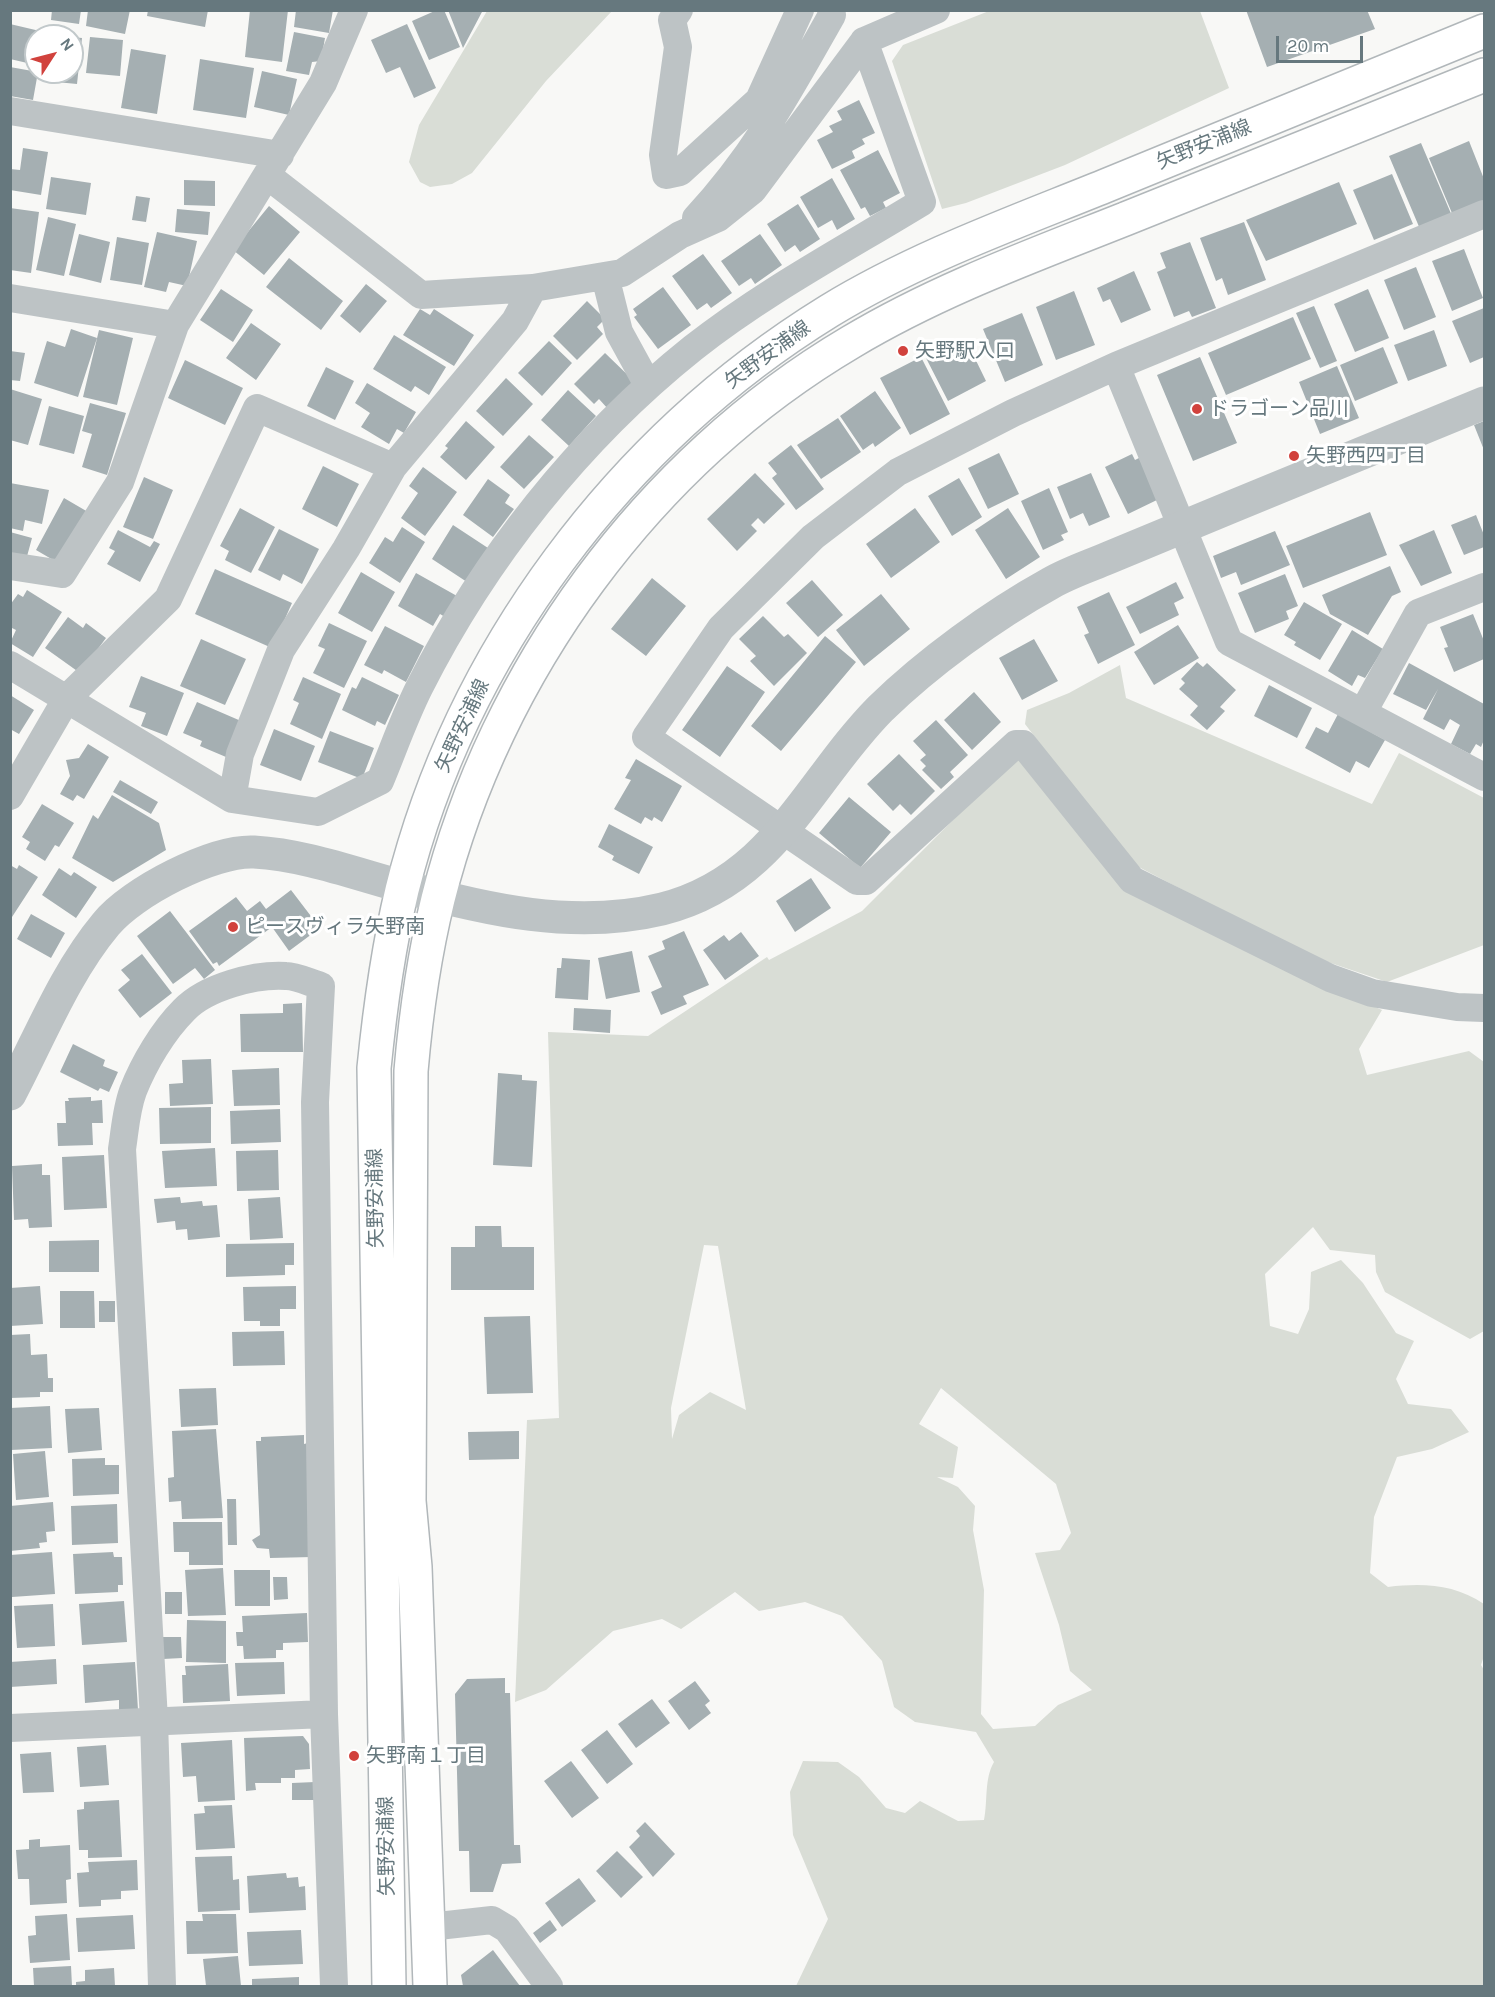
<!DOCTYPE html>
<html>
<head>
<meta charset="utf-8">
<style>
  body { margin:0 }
  #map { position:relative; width:1495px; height:1997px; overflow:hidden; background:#f8f8f6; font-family:Karla,sans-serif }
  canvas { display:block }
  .frame { position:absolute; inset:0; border:12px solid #66787e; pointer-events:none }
  .north { position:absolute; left:24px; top:24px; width:60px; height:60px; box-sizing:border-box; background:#fff; border:2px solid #c2c9cb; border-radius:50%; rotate:54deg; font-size:16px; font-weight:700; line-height:24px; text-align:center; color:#66787e }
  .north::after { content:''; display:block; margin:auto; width:21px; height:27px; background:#d1423d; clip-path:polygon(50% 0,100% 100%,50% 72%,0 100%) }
  .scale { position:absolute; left:1276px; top:36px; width:87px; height:27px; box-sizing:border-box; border:3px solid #66787e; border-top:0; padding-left:8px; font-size:18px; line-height:21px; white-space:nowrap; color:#66787e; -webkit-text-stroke:4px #fff; paint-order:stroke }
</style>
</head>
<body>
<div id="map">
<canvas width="1495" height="1997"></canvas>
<div class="frame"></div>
<div class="north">N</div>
<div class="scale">20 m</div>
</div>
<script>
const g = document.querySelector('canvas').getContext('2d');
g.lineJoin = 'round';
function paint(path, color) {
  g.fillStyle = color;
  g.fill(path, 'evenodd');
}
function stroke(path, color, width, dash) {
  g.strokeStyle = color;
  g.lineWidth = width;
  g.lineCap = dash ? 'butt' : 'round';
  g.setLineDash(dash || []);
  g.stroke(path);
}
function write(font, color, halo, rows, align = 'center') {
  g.font = font + ' Karla,"Noto Sans JP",sans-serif';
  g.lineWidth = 6;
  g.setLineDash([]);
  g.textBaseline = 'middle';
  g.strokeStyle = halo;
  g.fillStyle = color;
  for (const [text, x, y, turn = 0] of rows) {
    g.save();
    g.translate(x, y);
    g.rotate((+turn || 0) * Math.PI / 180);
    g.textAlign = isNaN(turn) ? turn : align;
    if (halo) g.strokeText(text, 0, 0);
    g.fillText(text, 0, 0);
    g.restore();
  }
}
const green = new Path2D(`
  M487,11H612L546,81L472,173L452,184L430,187L420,182L409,162L419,125Z
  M989,11H1200L1229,88L1065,165L966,203L942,209L892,61L903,45Z
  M1120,665L1126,698L1372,804L1399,753L1484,798V945L1387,982L1307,955L1131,863L1025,724L1027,710L1069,693Z
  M1013,760H1025L1122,880L1285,967L1382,1010L1359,1049L1367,1075L1469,1051L1484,1062V1331L1470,1339L1385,1292L1376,1272L1375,1255L1330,1250L1313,1227L1265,1274L1270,1326L1298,1334L1309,1309L1311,1272L1341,1260L1363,1283L1396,1333L1414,1341L1396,1379L1408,1404L1451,1409L1469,1432L1432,1449L1397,1457L1374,1517L1370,1573L1388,1587C1423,1583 1454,1584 1484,1604V1656L1481,1665L1484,1670V1986H796L828,1919L793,1835L790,1792L803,1761L838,1762L859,1777L886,1808L905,1813L920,1801L958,1821L984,1820C988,1801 984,1779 994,1762L976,1732L915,1722L894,1707L882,1661L842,1616L805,1602L759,1611L735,1592L681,1629L662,1619L613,1631L546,1690L515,1702L527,1420L559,1418L548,1032L648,1036L767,957L769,960L862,911ZM704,1245L718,1246L746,1410L710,1392L679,1415L672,1439L671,1408ZM941,1388L1056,1484L1071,1533L1060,1550L1035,1553L1059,1625L1070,1671L1092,1690L1058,1705L1035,1726L993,1729L981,1714L984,1590L973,1530L975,1506L958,1487L937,1477L953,1478L958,1447L919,1424Z`);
const building = new Path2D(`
  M52,10H81L79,24L51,20Z
  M88,10H130L125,34L86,26Z
  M148,10H208L205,27L147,16Z
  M250,10H288L282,62L245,57Z
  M296,10H333L329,33L294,27Z
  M437,10H444L460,47L429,60L412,21Z
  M448,10H483L463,48Z
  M1246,10H1367L1375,29L1267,67Z
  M10,24L44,32L43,36H36V65L10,59Z
  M407,24L436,88L414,98L400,67L386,73L371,40Z
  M294,32L325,38L321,61L312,62L309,75L286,71Z
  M72,37L82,38L77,84L46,81L47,72H72Z
  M90,37L123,40L120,76L86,73Z
  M131,49L166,55L157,114L121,108Z
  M200,59L254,68L246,118L193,110Z
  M10,67L38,72L33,100L10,96Z
  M262,71L297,79L289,115L254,107Z
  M859,100L875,133L862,139L865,144L852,151L855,158L832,169L817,140L833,132L829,126L842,120L837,111Z
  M1469,141L1484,179V206L1454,218L1429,158Z
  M1421,143L1452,216L1420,229L1389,156Z
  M23,148L48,152L41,195L10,190V169L20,170Z
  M878,150L900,193L883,202L886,208L870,216L865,207L861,209L840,170Z
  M1392,174L1413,224L1374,240L1353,190Z
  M51,177L91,183L86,215L46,209Z
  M832,178L855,219L837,230L832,220L818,228L800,197Z
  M184,180L215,181V206L184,205Z
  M1339,182L1357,224L1266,261L1246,220Z
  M136,196L150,198L146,222L132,220Z
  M798,204L820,239L800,252L795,245L785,252L767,224Z
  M269,206L300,232L264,275L233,250Z
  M10,208L39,212L31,273L10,270Z
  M177,209L210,212L208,235L175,232Z
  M48,217L76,224L64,276L36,270Z
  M1244,222L1266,280L1228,295L1222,278L1216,281L1200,238Z
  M157,232L197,241L187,286L169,282L166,292L144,287Z
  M79,234L110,242L101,283L69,275Z
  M760,234L782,265L755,284L751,278L739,286L721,261Z
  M117,237L149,243L142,285L110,280Z
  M1190,242L1216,308L1192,317L1189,311L1174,317L1157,272L1166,268L1160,253Z
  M1464,249L1483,298L1452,311L1432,261Z
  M703,254L732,293L711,308L707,303L697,310L672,276Z
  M289,258L343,301L321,330L266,287Z
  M1416,267L1436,317L1404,330L1384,280Z
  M1134,271L1151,310L1121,323L1110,299L1103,302L1097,288Z
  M366,284L387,301L360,333L340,316Z
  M663,287L691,325L658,349L634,317L637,315L633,309Z
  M221,289L253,310L233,342L200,320Z
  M1368,289L1389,338L1355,352L1334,304Z
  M1074,291L1095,345L1056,360L1036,307Z
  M587,301L605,319L597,327L603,334L577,360L553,336Z
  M1314,306L1337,361L1320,368L1296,313Z
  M1484,308V357L1470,363L1452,321Z
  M420,309L430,315L434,309L474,335L454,366L403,335Z
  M1022,313L1043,365L1005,382L983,329Z
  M1293,317L1311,359L1226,395L1208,353Z
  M251,323L281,344L256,380L226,358Z
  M71,329L97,338L78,397L34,383L47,341L65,347Z
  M99,330L133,338L117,405L83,397Z
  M1434,330L1447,366L1408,381L1394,345Z
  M394,335L446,367L429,395L415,386L411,392L373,369Z
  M965,338L986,381L948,401L926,358Z
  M549,341L572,363L542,396L518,373Z
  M1383,347L1398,383L1355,401L1340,365Z
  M10,351L25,353L20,381L10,380Z
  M605,353L635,382L608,409L599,399L594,404L574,384Z
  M921,357L950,414L910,435L880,378Z
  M1200,357L1237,443L1193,461L1157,375Z
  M185,360L243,388L225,425L168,398Z
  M1337,366L1359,418L1320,434L1299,382Z
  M326,367L354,381L335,420L307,406Z
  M506,378L533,404L503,436L476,411Z
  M367,383L416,412L404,433L397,429L389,444L361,427L370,413L355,403Z
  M10,389L42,399L28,445L10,440Z
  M568,390L596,416L569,446L541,420Z
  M875,391L901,428L875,447L873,443L863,450L840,416Z
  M90,403L126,413L107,475L82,467L92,434L82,431Z
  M49,406L84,416L74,454L39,445Z
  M838,418L861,452L821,479L797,445Z
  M466,421L495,447L466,480L440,457L448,448L445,446Z
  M1484,421V450L1474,425Z
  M529,435L554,457L524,489L500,467Z
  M791,445L824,489L796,510L772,478L777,474L768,463Z
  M999,453L1019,494L988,509L968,468Z
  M1132,454L1135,460L1139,458L1159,499L1128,514L1105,467Z
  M323,466L359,484L337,527L302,509Z
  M423,467L457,492L425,536L401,518L418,493L409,486Z
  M755,473L785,504L764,524L758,518L751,525L757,531L737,551L707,519Z
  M1091,473L1110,517L1089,526L1083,513L1070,519L1057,487Z
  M144,477L173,490L153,539L123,527Z
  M959,478L982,517L952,536L928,496Z
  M488,479L510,495L505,503L514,509L493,537L463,515Z
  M10,483L49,490L42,524L25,520L23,531L10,528Z
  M1049,488L1068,532L1061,535L1064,540L1043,550L1021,501Z
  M64,498L88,512L60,564L36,550Z
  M240,508L275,527L251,573L225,560L229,551L220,546Z
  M915,508L940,542L891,578L866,544Z
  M1008,508L1040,557L1006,579L975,530Z
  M1370,512L1387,555L1303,588L1286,546Z
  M1476,515L1484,535V547L1464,555L1451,525Z
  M453,525L488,548L467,582L432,559Z
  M402,527L425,542L400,583L369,563L385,537L393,542Z
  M279,529L319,549L302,584L283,574L280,581L258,570Z
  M118,530L150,547L154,541L160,544L140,582L107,564L115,551L109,548Z
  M1434,530L1452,573L1421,586L1399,545Z
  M1275,531L1290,565L1241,585L1236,572L1221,578L1213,556Z
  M10,532L32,538L26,560L10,556Z
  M1390,566L1401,592L1392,596L1368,635L1330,614L1322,595Z
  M215,569L292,603L272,648L195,614Z
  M361,572L395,592L372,632L338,613Z
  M416,573L457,596L445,617L440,614L433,626L398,606Z
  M1285,574L1298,606L1286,611L1289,619L1255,633L1238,593Z
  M652,578L686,606L646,656L611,629Z
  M812,580L843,615L818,637L786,603Z
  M1176,582L1184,598L1174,603L1179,615L1140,634L1126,607Z
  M27,590L62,612L33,657L10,643L16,630L10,627V605L18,594L23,597Z
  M1109,592L1135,645L1098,664L1084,635L1089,633L1077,607Z
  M881,594L910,629L864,666L836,630Z
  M1304,602L1342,624L1320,660L1294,645L1296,642L1284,635Z
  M1473,614L1484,641V659L1454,672L1444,648L1448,647L1440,627Z
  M763,616L784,637L788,634L807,653L774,686L750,661L756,656L739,639Z
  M68,617L83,628L86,623L106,638L80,673L45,648Z
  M329,623L367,641L344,688L313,673L325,649L318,646Z
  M1178,625L1199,658L1154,685L1134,652Z
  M385,626L424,646L406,682L384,670L382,674L364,665Z
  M1352,630L1383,649L1365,678L1358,675L1352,686L1328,671Z
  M825,636L856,662L781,751L751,726Z
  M201,639L246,659L225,705L180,686Z
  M1034,639L1058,681L1022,700L999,658Z
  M1197,662L1203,667L1207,663L1236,690L1220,707L1225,711L1207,730L1190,715L1198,706L1179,689L1185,683L1181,679Z
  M1409,663L1484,704V740L1481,747L1476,744L1470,754L1451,744L1460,725L1450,719L1444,730L1423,719L1438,689L1426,710L1393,694Z
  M727,666L765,692L720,757L682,730Z
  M141,676L184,693L167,736L141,726L146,713L129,707Z
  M303,677L341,694L322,739L290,724L299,703L293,700Z
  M362,677L399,695L385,725L377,721L375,726L342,710L352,687L356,689Z
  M1269,685L1312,708L1297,738L1254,716Z
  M974,692L1001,722L972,750L944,720Z
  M10,695L34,710L19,734L10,729Z
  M197,702L241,721L226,757L200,746L202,741L183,733Z
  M1338,714L1385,740L1369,768L1356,761L1350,773L1305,748L1316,727L1328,733Z
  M936,720L968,755L950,772L954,777L941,789L922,770L926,766L920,760L926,755L913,741Z
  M274,729L315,746L301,781L260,765Z
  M330,731L374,748L362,779L318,762Z
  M88,744L109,757L84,799L77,795L73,801L60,794L70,776L66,760L79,758Z
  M899,754L935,791L911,815L900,804L893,811L867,784Z
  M636,759L682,786L662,822L654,817L652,821L645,817L641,824L614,809L631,780L625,778Z
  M120,780L158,802L151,814L113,792Z
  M112,795L159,823L166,850L113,882L72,858L93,815L98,819Z
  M849,797L891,832L860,868L819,833Z
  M42,804L74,823L59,847L55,845L45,861L26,849L30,842L22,837Z
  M609,824L653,847L639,874L612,860L614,856L598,847Z
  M10,865L17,869L19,865L38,877L12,917Z
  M59,868L71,876L74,872L97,887L76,918L42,895Z
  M811,878L831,908L795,932L776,901Z
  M291,890L320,928L289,951L272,927L219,966L217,962L213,964L189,931L236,897L247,911L260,901L266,909Z
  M170,911L215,970L204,979L195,968L173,984L137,936Z
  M31,914L65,933L51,958L17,939Z
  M684,931L709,985L683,996L687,1004L661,1015L651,992L662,987L648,956L665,949L662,941Z
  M741,932L759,956L725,980L703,950L724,935L729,941Z
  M632,951L640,992L606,999L598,958Z
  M142,954L172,993L140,1018L118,990L130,980L121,970Z
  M562,958L590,960L588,1000L555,998L557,968H561Z
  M302,1003L303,1052H241L240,1014L283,1013V1004Z
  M574,1008L611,1010L610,1033L573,1030Z
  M73,1044L105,1060L103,1066L118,1072L109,1092L100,1088L98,1091L60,1072Z
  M211,1059L213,1104L170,1106L169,1084L183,1083L182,1060Z
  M279,1068L280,1105L234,1106L232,1070Z
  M498,1073L522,1075V1080L537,1081L532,1167L493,1165Z
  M91,1097V1101L102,1100L103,1123H92L93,1145L58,1146L57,1123H66L65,1101H69L68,1098Z
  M211,1107V1143L160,1144L159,1108Z
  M280,1109L281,1142L231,1144L230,1111Z
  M215,1148L217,1186L165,1188L162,1151Z
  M278,1150L279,1190L237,1191L236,1151Z
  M104,1155L107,1208L64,1210L62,1157Z
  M42,1164V1175H50L52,1227L29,1228L28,1219L14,1220L12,1166Z
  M180,1197L181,1203L202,1201L203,1206L217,1205L220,1237L188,1240L187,1229L176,1230L175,1221L157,1223L154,1199Z
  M280,1197L283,1238L250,1240L248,1199Z
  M475,1226H501L502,1247H534V1290H451V1247H475Z
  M99,1240V1272H49V1241Z
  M294,1243V1265H285V1275L226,1277V1244Z
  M40,1286L43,1324L10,1326V1288Z
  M296,1286V1309H280V1326H260V1321H244L243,1287Z
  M60,1291H94L95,1328H60Z
  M99,1301H115V1322H99Z
  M530,1316L533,1393L487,1394L484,1317Z
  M284,1331L285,1365L233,1366L232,1332Z
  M30,1334L31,1355L47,1354L48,1378H53V1392H40V1397L10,1398V1335Z
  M216,1388L218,1425L181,1427L179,1389Z
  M50,1406L52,1448L11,1450L10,1408Z
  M99,1408L102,1450L68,1453L65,1409Z
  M216,1429L223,1518L182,1519L181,1501L169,1502L168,1478L174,1477L172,1431Z
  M519,1431V1459L469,1460L468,1432Z
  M304,1435V1444L308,1443L312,1557L270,1558L269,1549L257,1548L252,1540L260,1535L256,1441H261V1437Z
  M45,1451L49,1497L16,1500L13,1454Z
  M105,1458V1465H119V1494L73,1496L72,1459Z
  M227,1499H236L237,1545H228Z
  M53,1502L55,1531L46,1532L47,1542L39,1543L40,1548L10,1551V1506Z
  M117,1504L118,1543L72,1545L71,1506Z
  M173,1522H222L223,1565H189V1552H174Z
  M52,1552L55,1594L12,1597L10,1555Z
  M113,1552L114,1557H122L123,1585H118V1592L75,1594L73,1554Z
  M223,1568L226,1615L188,1616L185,1570Z
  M234,1570H270V1606H235Z
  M273,1577H287L288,1599L274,1600Z
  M165,1592H182V1614H165Z
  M124,1601L127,1642L82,1645L79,1604Z
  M53,1604L55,1646L17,1648L14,1606Z
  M307,1613L308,1642L283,1643V1650H276V1658L244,1659L243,1646H237L236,1632H243L242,1616Z
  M187,1620L226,1621V1663L186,1662Z
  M163,1637H181L182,1658L163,1659Z
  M56,1659L57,1684L10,1687V1662Z
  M135,1662L138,1710L119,1711V1700L85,1703L83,1665Z
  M284,1662L285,1694L237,1696L235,1663Z
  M228,1664L230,1701L183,1703L182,1675H186L185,1666Z
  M505,1678V1693H510L514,1845H520L521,1863L502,1864L493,1892H470L469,1851H459L455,1694L467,1679Z
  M695,1681L710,1701L705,1705L711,1713L689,1730L668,1701Z
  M652,1699L670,1723L636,1748L618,1724Z
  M607,1730L633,1764L607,1784L581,1750Z
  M303,1736L309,1744L310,1769L295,1770V1778H281V1783H255L256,1790L246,1791L244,1738Z
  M232,1740L235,1800L198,1802L196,1776L183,1777L181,1743Z
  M106,1745L109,1785L80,1787L77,1747Z
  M51,1752L54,1792L23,1793L20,1754Z
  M571,1761L599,1798L572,1818L544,1781Z
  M315,1782V1800H292V1783Z
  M119,1800L122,1857L88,1858V1850H79L77,1810L84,1809V1802Z
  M232,1805L235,1848L196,1850L194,1814L205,1813L204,1806Z
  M645,1822L675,1854L653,1877L629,1847L640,1836L636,1831Z
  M40,1839V1847L70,1845L71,1879L66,1880L67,1903L30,1905L29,1879H18L16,1850L29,1849V1840Z
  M617,1851L643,1877L621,1898L596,1871Z
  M232,1856L233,1880L239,1879L240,1910L198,1912L195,1857Z
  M137,1860L138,1890L121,1891V1899L101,1900V1906L79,1907L77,1873L89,1872L88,1862Z
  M286,1873L287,1878L298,1877L299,1887L305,1886L306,1910L249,1913L247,1876Z
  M579,1878L596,1901L562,1927L545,1903Z
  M67,1914L70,1960L30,1963L28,1936L36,1935L35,1916Z
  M202,1914H236L238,1953L187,1954L186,1921H203Z
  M133,1915L135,1949L78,1952L76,1918Z
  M550,1920L557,1930L540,1943L533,1933Z
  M301,1930L303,1964L249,1966L247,1932Z
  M493,1950L520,1986H463L461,1975Z
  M238,1956L241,1986H206L203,1959Z
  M71,1966L72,1986H34L33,1968Z
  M114,1968L115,1986H76V1982L85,1981V1970Z
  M299,1977V1986H252V1979Z`);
const minor = new Path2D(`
  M679,10L672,20L678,47L663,155L666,175L680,172L759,100L800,10
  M10,111L280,155
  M268,176L421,295L533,288L622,273L680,235L718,218L753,190L864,41L936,10
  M1484,214L1116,366L1013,413L898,472L813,537L721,628L646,737L857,881H866L1016,744H1023L1132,880L1330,978L1372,993L1457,1007L1484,1008
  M696,218C755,155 790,89 832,15L831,10
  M605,276L619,332L648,385
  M10,298L175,325
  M1116,366L1229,642L1484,777
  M10,566L62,574L120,482L175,325L323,83L354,10
  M10,665L232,799L240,754L281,650L346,549L393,467L515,321L533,288
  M1363,712L1418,613L1484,587
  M10,796L67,698L168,599L257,408L393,467
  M232,799L318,812L380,781C393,750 404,718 419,688C484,559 579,439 693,348C764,292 845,249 922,202L864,41
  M10,1728L324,1714
  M429,1927L492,1920L507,1929L549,1986
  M162,1986L154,1720L122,1149C125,1130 126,1110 133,1091C144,1063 163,1031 184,1010C206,987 255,974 286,976C297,976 310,983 321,986L315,1102L324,1714L334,1986`);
const tertiary = new Path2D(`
  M10,1094C40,1037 65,973 106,924C132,892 213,850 254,852C305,855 353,873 401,886C486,910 575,930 662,909C774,881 808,782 880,709C927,663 993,615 1051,583C1068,573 1089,566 1108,558C1149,541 1190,524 1231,507C1315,472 1400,438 1484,403`);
const primary = new Path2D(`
  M389,1986L374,1068C380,1008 388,949 402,890C461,652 620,440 829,311C916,258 1011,224 1105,186C1231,134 1358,83 1484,31
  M430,1986L415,1567L409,1501L411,1071C416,1013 424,956 438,899C495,671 648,462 851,342C938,290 1032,256 1125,219C1245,171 1365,123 1484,75`);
const markers = [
  [903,351,6,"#d1423d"],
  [1197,409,6,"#d1423d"],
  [1294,456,6,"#d1423d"],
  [233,927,6,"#d1423d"],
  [354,1756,6,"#d1423d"]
];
const streetNames = [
  ["矢野安浦線",1204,145,-22],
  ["矢野安浦線",768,355,-36],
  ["矢野安浦線",463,726,-65],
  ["矢野安浦線",376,1198,-91],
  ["矢野安浦線",387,1846,-91]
];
const poiNames = [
  ["矢野駅入口",915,351],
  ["ドラゴーン品川",1209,409],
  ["矢野西四丁目",1306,456],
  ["ピースヴィラ矢野南",245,927],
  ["矢野南１丁目",366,1756]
];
paint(green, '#d9ddd6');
paint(building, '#a5afb2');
stroke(primary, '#b1b7ba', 36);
stroke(minor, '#bdc3c5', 28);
stroke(tertiary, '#bdc3c5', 33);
stroke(primary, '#fff', 33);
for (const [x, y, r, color] of markers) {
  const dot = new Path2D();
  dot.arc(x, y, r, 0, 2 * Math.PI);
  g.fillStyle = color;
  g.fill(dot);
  stroke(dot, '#fff', 2);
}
write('20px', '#66787e', '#fff', streetNames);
write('20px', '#66787e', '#fff', poiNames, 'left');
</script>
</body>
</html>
